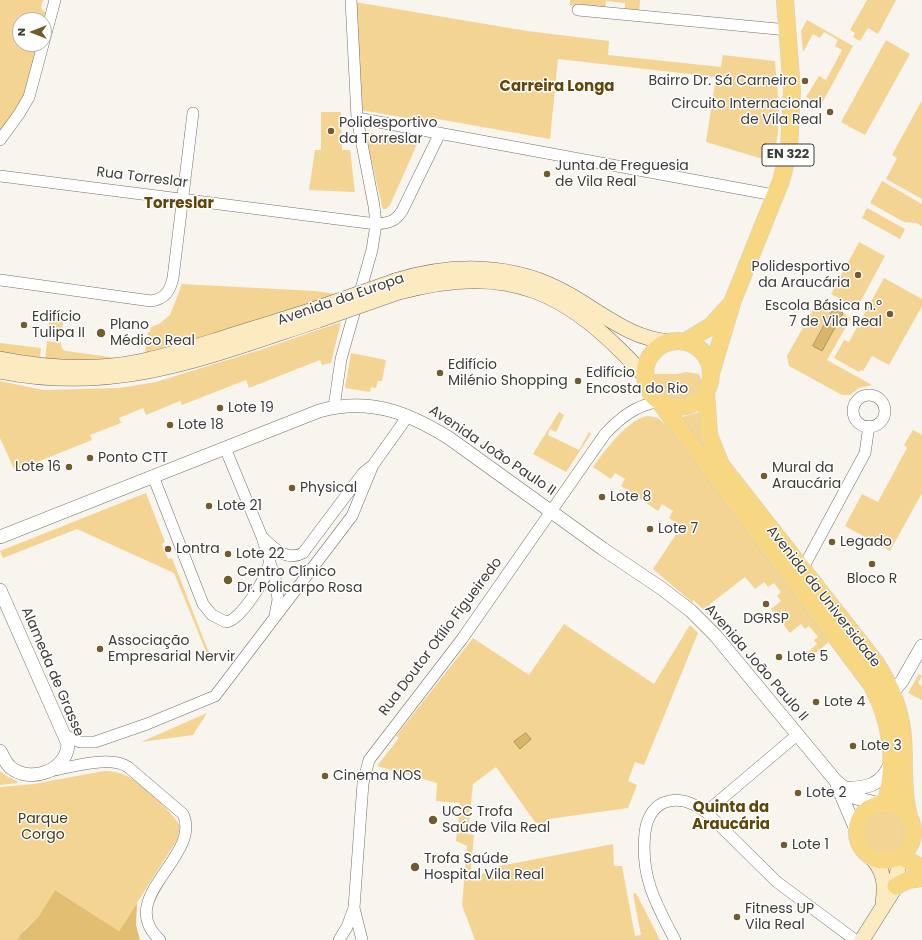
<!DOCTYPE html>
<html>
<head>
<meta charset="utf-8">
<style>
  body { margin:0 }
  #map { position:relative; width:922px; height:940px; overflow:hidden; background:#f8f4ee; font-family:Poppins,sans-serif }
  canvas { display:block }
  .north { position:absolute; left:12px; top:12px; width:40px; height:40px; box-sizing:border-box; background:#fff; border:1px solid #b1b1b0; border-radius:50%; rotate:270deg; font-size:11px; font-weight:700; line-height:16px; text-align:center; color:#3d3c39 }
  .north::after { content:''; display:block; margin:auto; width:14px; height:18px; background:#725c2b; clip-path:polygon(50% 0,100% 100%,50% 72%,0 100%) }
</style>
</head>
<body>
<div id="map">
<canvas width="922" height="940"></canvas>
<div class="north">N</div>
</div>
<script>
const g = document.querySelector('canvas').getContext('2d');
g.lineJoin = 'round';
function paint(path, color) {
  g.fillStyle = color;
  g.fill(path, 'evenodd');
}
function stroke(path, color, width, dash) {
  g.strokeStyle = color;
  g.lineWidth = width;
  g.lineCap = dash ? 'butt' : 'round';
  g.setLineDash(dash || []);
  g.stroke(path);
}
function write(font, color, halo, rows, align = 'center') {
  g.font = font + ' Poppins,sans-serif';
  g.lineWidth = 3;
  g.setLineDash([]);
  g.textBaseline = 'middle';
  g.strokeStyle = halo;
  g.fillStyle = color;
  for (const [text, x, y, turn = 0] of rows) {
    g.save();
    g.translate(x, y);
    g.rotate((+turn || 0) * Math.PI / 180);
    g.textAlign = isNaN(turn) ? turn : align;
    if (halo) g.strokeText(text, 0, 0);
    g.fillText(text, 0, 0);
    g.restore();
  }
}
const green = new Path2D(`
  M0,0H43L41,8L47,14L44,20H20V44H39L25,94L16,110L0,131Z
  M570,0H640L639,12L625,11V3L606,1L605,9L570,5Z
  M867,0H896L878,34L868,28L860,41L853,37L855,33L850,30Z
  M355,2L527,31L609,41L608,55L721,67L723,55L775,61L779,107L778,133L773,162L706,142L716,77L558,59L550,139L432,118L423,121L361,110Z
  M807,20L853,46L821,105L806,97L819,76L826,80L842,50L835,46L838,40L824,32L820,38L813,34L803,52L801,31Z
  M886,40L910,54L865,135L841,122Z
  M922,100V199L886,179L897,158L892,155Z
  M321,112H341L342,150H350L355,192L309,190L315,150H321Z
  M365,132L418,142L390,205L386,209H383L382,206Z
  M882,181L922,204V226L916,223L904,222L870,203Z
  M867,208L905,229L900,239L862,218Z
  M859,242L885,256L857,308L831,294Z
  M884,278L922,299V306L889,365L872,356L863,371L861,370L859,372L834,358L844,340L849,342Z
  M182,284L314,291L337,294L167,348L145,353L148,332H150L151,327L159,324L170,315Z
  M819,299L834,308L813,346L822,351L843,313L851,318L827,360L872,385L859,388L850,395H842L789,366L787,356Z
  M50,309L64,311L62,333L48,331L49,319H52L53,314L50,313Z
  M341,322L331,363L322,365L320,360L249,388L246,380L182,405L180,401L146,415L143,408L119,418L121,423L90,435L92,440L15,471L0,438V381L43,390L119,388L156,382L260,350Z
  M47,341L61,343L62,349L66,351L117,358L75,361L45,360Z
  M0,343L41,348L40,359L0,354Z
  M351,353L386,360L382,381H378L376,388L371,387L370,392L345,388Z
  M686,372L699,374L702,382C691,412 656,404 652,374H677Z
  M559,412L564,415L556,432L550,429L548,435L579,450L589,432L591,434L566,472L533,454Z
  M700,412L702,440L706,451L678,418Z
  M649,416L658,418L667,426L831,640L811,657L808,652L817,644L814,640L818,637L809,626L805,629L801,624L790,633L771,609L781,601L777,596L781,592L774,583L768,587L764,582L755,589L745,577L710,604V616L693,600V603L653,569L681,527L669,518L673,511L662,504L658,511L621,486L625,479L615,473L611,479L593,467C604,452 629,417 649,416Z
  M913,430L922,435V493L890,551L845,526L862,494L878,502L907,448L904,445Z
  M146,493L165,542L162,544L168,559L172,558L209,653L207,654L174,573L77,529L3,558L0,551Z
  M564,624L654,684L690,625L698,633L644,765L635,762L628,781L637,785L628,808L548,819L543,825L535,822L496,767L473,784L468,834L474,835L470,879L500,866L613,844L614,866H622L635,936L641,935L633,894L636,893L660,940H475L462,905L467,846L456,841L460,803L436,801L437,783L377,766L399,738L396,736L473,638L529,675Z
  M919,674L922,676L918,683L922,686V700L908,693Z
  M207,713L193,735L141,742Z
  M0,771L8,777L17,781L18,783L0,785Z
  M104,771C114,771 122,773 131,778C142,784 175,815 180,826L177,840L119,931L55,890L39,916L25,929L17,940H0V787L34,784Z
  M885,811C918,817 907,860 879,852C873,850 868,845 866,840C861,825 872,814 885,811Z`);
const forest = new Path2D(`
  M55,890L119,931L137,903L136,925L140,940H17L21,934L39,916Z`);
const water = new Path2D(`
  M834,308L843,313L822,351L813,346Z
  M526,733L531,739L520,749L514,742Z`);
const minor = new Path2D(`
  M578,10L788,30
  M357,118L774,195
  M0,140L19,114L29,97L55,0
  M0,176L376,224C388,223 395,222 402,211L440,133
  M0,280L151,301C165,299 170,291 173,278L193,113
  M853 411a16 16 0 1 1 32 0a16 16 0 1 1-32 0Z
  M334,407L341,359L372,250L376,224L374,206L357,118L351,0
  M225,448L262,537L276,582L278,600L275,615
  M153,476L203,604L212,615L226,622C240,621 268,577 269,563
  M262,537C274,548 286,562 303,553L363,473L373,465L408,416
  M802,570L865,453L869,426
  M64,735L80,742H95L147,724L215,696L352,516L373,465
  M50,771C71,767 110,755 128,767L183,814C203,856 113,898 160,940
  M706,812L797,735
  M339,940L347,927L354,908
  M362,940L354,908L363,783L369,760L462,639L605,434C620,418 636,405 658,402
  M675,940C656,904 640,876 645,833C646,821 652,808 663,803C679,796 693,803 706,812L777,882L855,940`);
const tertiary = new Path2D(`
  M0,537L319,411C369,397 407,412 449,438L603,549L661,588L691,611L715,635L835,780L856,798L880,804
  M0,590L68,744C67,771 30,784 10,767C5,762 3,756 0,751
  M892,693L902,681L922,646
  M837,785L857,832
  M843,788C864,789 882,786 890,764`);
const secondary = new Path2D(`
  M395,281C452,263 515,263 568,294C602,313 630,339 671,342
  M399,292C512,262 568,292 644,375
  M0,359C45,368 93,371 138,362C164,357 189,349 214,341C248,330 282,320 315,309
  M0,371C118,395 209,356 319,320
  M870,856C884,870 886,883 883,903
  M862,940L896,886L898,869L896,858`);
const primary = new Path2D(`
  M645 374a33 33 0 1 1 66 0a33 33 0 1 1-66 0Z
  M686,341L711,326L730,305
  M712,370L733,300L781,181L789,150L792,91L785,0
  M706,392L709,435L721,465L876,663C890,685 901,710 903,737C905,763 902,790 909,816
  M662,405L871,684C891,720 898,764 885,804
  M857 832a28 28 0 1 1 56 0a28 28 0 1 1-56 0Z
  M901,856L922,868
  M896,886L908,880L922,878`);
const secondaryBridge = new Path2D(`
  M315,309L395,281
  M319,320L399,292`);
const markers = [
  [805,81,4,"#725c2b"],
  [830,112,4,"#725c2b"],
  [331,131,4,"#725c2b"],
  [547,174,4,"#725c2b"],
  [858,275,4,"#725c2b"],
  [890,314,4,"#725c2b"],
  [24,325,4,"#725c2b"],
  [101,333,5,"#725c2b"],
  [440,373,4,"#725c2b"],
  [578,381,4,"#725c2b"],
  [220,408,4,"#725c2b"],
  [170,425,4,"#725c2b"],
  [90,458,4,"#725c2b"],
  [69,467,4,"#725c2b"],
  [764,476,4,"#725c2b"],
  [292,488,4,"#725c2b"],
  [602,497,4,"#725c2b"],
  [209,506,4,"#725c2b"],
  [650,529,4,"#725c2b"],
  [832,542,4,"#725c2b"],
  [168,549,4,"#725c2b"],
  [228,554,4,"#725c2b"],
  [872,564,4,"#725c2b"],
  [228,580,5,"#725c2b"],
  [766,604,4,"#725c2b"],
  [100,649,4,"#725c2b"],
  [779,657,4,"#725c2b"],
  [816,702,4,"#725c2b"],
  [853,746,4,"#725c2b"],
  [325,776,4,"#725c2b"],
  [798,793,4,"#725c2b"],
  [433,820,5,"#725c2b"],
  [784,845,4,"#725c2b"],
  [415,867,5,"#725c2b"],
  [737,917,4,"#725c2b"]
];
const shields = [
  [788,155,52]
];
const shieldNames = [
  ["EN 322",788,155]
];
const poiNames = [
  ["Bairro Dr. Sá Carneiro",797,81,"right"],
  ["Circuito Internacional",822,104,"right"],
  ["de Vila Real",822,120,"right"],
  ["Polidesportivo",339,123],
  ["da Torreslar",339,139],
  ["Junta de Freguesia",555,166],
  ["de Vila Real",555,182],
  ["Polidesportivo",850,267,"right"],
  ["da Araucária",850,283,"right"],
  ["Escola Básica n.º",882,306,"right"],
  ["7 de Vila Real",882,322,"right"],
  ["Edifício",32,317],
  ["Tulipa II",32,333],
  ["Plano",110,325],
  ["Médico Real",110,341],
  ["Edifício",448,365],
  ["Milénio Shopping",448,381],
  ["Edifício",586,373],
  ["Encosta do Rio",586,389],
  ["Lote 19",228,408],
  ["Lote 18",178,425],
  ["Ponto CTT",98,458],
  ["Lote 16",61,467,"right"],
  ["Mural da",772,468],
  ["Araucária",772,484],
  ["Physical",300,488],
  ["Lote 8",610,497],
  ["Lote 21",217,506],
  ["Lote 7",658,529],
  ["Legado",840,542],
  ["Lontra",176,549],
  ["Lote 22",236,554],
  ["Centro Clínico",237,572],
  ["Dr. Policarpo Rosa",237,588],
  ["Bloco R",872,579,"center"],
  ["DGRSP",766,619,"center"],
  ["Associação",108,641],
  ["Empresarial Nervir",108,657],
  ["Lote 5",787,657],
  ["Lote 4",824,702],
  ["Lote 3",861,746],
  ["Cinema NOS",333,776],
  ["Lote 2",806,793],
  ["UCC Trofa",442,812],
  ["Saúde Vila Real",442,828],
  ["Lote 1",792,845],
  ["Trofa Saúde",424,859],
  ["Hospital Vila Real",424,875],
  ["Fitness UP",745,909],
  ["Vila Real",745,925]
];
const streetNames = [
  ["Rua Torreslar",142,178,7],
  ["Avenida da Europa",341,300,-19],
  ["Avenida João Paulo II",492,451,34],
  ["Avenida da Universidade",823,597,52],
  ["Rua Doutor Otílio Figueiredo",441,637,-53],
  ["Avenida João Paulo II",756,663,49],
  ["Alameda de Grasse",52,672,67]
];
const parkNames = [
  ["Parque",43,819],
  ["Corgo",43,835]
];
const neighbourhoodNames = [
  ["Carreira Longa",557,87],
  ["Torreslar",179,204],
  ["Quinta da",731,808],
  ["Araucária",731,825]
];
paint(green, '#f4d492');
paint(forest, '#e2be72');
paint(water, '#d9b569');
stroke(water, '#aa915b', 1);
stroke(minor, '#73706a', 12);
stroke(tertiary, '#73706a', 14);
stroke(secondary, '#73706a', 16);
stroke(primary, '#d0d0cf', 18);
stroke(minor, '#fff', 11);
stroke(tertiary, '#fff', 13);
stroke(secondary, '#fcebc0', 15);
stroke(primary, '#f8d782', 17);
stroke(secondaryBridge, '#73706a', 16, []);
stroke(secondaryBridge, '#fcebc0', 15);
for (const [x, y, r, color] of markers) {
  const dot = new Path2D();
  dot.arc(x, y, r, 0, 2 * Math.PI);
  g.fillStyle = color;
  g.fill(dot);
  stroke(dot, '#fff', 1.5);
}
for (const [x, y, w] of shields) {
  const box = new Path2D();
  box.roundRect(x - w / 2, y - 11, w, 22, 3);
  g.fillStyle = '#fff';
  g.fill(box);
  stroke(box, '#3d3c39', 1);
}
write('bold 13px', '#3d3c39', null, shieldNames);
write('14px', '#3d3c39', '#fff', poiNames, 'left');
write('14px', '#3d3c39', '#fff', streetNames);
write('14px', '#483918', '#fff', parkNames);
write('bold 15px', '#5f4709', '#fff', neighbourhoodNames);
</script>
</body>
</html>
